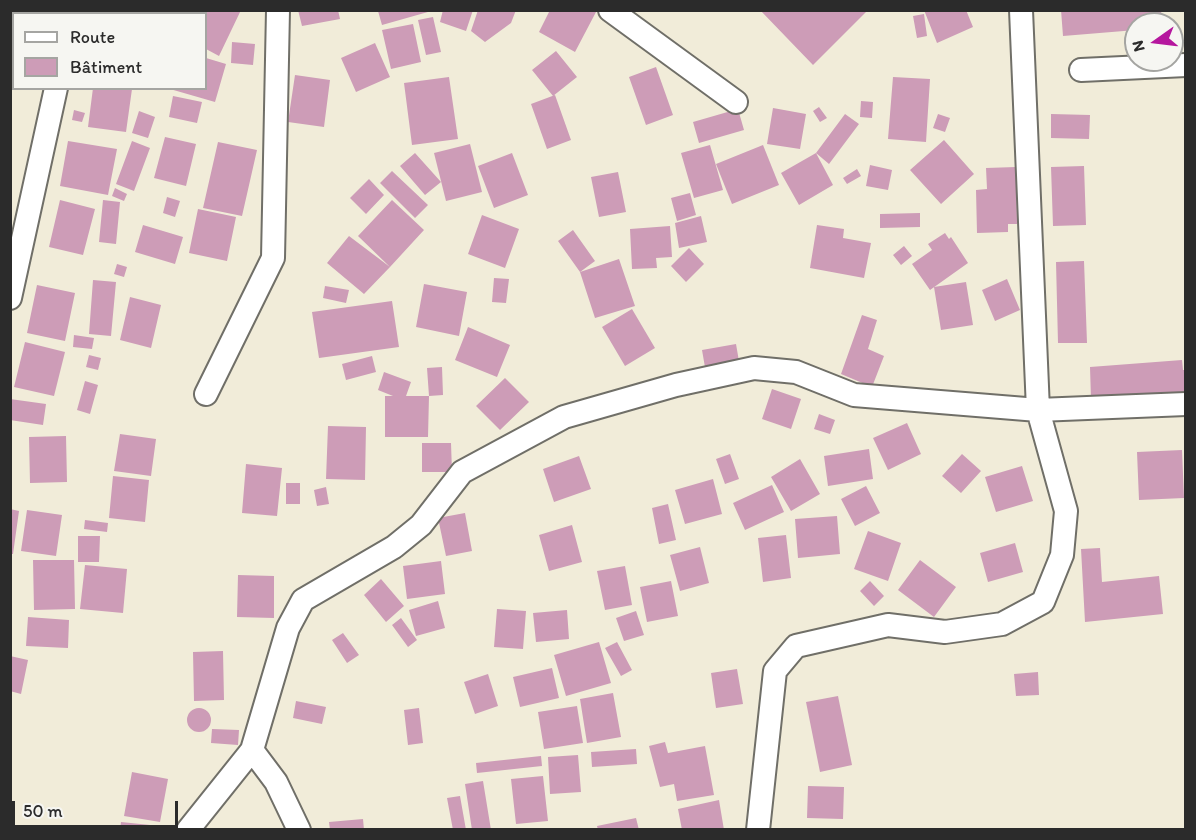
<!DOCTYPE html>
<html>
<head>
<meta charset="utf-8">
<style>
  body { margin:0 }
  #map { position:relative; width:1196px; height:840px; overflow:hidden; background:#f1ecd9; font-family:Itim,sans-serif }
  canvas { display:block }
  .frame { position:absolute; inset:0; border:12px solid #2b2b2b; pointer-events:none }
  .legend { position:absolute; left:12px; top:12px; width:195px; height:78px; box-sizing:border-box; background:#f6f6f2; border:2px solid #a5a5a2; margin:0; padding:8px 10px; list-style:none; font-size:18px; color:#2b2b2b }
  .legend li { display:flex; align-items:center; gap:12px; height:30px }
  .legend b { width:30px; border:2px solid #a5a5a2 }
  .north { position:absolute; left:1124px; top:12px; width:60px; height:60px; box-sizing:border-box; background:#f6f6f2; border:2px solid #a5a5a2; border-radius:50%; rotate:256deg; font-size:16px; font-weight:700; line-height:24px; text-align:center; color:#2b2b2b }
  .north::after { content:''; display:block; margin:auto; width:21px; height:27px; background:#b5179e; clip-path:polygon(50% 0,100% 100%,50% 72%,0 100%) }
  .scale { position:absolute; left:12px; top:801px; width:166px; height:27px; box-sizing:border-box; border:3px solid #2b2b2b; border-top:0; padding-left:8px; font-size:18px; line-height:21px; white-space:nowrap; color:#2b2b2b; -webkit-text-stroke:4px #f6f6f2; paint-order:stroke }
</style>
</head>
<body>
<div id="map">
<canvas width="1196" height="840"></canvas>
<div class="frame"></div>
<ul class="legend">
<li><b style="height:8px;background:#fff"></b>Route</li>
<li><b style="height:16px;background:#cd9cb7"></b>Bâtiment</li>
</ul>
<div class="north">N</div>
<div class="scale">50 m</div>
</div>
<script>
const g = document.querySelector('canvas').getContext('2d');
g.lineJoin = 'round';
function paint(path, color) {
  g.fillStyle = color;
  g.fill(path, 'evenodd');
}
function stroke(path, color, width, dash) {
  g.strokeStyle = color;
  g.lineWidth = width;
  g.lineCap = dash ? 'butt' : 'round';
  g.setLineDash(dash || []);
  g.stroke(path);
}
const building = new Path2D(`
  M186,10H241L219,56L206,49V14H184Z
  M298,10H338L340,19L302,26Z
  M435,10L382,25L378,11L381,10Z
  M443,10H473L466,31L440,22Z
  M478,10H516L511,23L485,42L471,31Z
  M550,10L596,12L575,52L539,32Z
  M760,10H868L813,65Z
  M924,10H966L973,27L937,43Z
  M1061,10H1161L1162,24H1136V30L1063,36Z
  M10,13L14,14V53H10Z
  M924,14L927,36L917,38L913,16Z
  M433,17L441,52L426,55L418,20Z
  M413,24L421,62L391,69L382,30Z
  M232,42L255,44L253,65L231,63Z
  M375,43L390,77L356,92L341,58Z
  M556,51L577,77L553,96L532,70Z
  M206,58L226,64L215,102L170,89L206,88Z
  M656,67L673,115L646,125L629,77Z
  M295,75L330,80L324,127L288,122Z
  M449,77L458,139L412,145L404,83Z
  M893,77L930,79L926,142L888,139Z
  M93,88L132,89L126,132L88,127Z
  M555,95L571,140L547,149L531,104Z
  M173,96L202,102L197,123L169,117Z
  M861,101L873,102L872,118L860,117Z
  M819,107L827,118L820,122L813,111Z
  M773,108L806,114L800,149L767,144Z
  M738,109L744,130L699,143L693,122Z
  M74,110L85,113L82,122L72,120Z
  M139,111L155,117L148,138L132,133Z
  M845,114L859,124L829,164L816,153Z
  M938,114L950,118L945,132L933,128Z
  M1051,114L1090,115L1089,139L1051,138Z
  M165,137L196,144L186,186L154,178Z
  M944,140L974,174L941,204L910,170Z
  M68,141L117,149L108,195L60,186Z
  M132,141L150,148L134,191L116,184Z
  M218,142L257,150L242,216L203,208Z
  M470,144L482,192L446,201L434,153Z
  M710,145L723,190L694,198L681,153Z
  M763,145L779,185L732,204L716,164Z
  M415,153L441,182L425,195L400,166Z
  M512,153L528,195L494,208L478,166Z
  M816,153L833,185L799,205L781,173Z
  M870,165L892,170L888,190L866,186Z
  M1084,166L1086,225L1053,226L1051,167Z
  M1016,167L1017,224H1008V232L977,233L976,190L987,189L986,168Z
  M857,169L861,176L847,184L843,178Z
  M392,171L428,205L415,218L380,183Z
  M618,172L626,212L599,217L591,177Z
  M369,179L384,195L366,214L350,198Z
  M115,188L127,194L124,201L112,196Z
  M690,193L696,215L677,221L671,198Z
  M167,197L180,201L175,217L163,213Z
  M60,200L95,209L83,255L49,247Z
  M103,200L120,202L116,244L99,242Z
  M392,200L424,230L390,267L364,294L327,263L349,236L390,267L358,236Z
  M198,209L236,217L227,261L189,253Z
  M920,213V227L880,228V214Z
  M482,215L519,229L505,268L468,254Z
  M701,216L707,242L679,248L675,223Z
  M143,225L183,237L175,264L135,252Z
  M817,225L844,229L843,238L871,243L864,278L810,268Z
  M670,226L672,257L656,258L657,268L632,269L630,229Z
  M573,230L595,261L580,272L558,241Z
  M945,233L949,239L951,237L968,263L930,290L912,264L932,250L928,244Z
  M904,246L912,256L901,265L893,255Z
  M689,248L704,264L686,282L671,266Z
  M619,259L635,306L595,318L580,272Z
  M1084,261L1087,343H1058L1056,262Z
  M117,264L127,267L124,277L114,274Z
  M494,278L509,279L506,303L492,302Z
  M1007,279L1020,310L995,321L982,290Z
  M93,280L116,282L111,336L89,334Z
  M966,282L973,325L941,330L934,287Z
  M424,284L467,292L459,336L416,327Z
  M37,285L75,293L65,341L27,333Z
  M325,286L349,290L346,303L323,298Z
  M130,297L161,305L151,348L120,340Z
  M392,301L399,347L319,358L312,312Z
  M632,309L655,348L625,366L602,327Z
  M862,315L877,320L868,349L884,356L872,387L841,374Z
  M468,327L510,345L497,377L455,360Z
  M74,335L94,338L92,349L73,347Z
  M25,342L65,352L54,396L14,387Z
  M736,344L740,367L706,373L702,350Z
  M89,355L101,358L98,370L86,367Z
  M372,356L376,372L346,380L342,364Z
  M1182,360L1183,370H1185V394L1091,399L1090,367Z
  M442,367L443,395L429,396L428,437H385V396H393L378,390L384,372L411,382L406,396H429L427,368Z
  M505,378L529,402L500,430L476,406Z
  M85,381L98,385L90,414L77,410Z
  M772,389L801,399L791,429L762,419Z
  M10,399L46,404L43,425L10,420Z
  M819,414L835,420L830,434L814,429Z
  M907,423L921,454L888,470L873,438Z
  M328,426L366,427L365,480L326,479Z
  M120,434L156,439L151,476L114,471Z
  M66,436L67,482L30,483L29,437Z
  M422,443H451L452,472H422Z
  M869,449L873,479L828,486L824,456Z
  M1182,450L1184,498L1139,500L1137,452Z
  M730,454L739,479L725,484L716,459Z
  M962,454L981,471L961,493L942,476Z
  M579,456L591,489L554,502L543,469Z
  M800,459L820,494L791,511L771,477Z
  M246,464L282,468L277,516L242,513Z
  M1022,466L1033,501L996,512L985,477Z
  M113,476L149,480L145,522L109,518Z
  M713,479L722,514L685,524L675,490Z
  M286,483H300V504H286Z
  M772,485L784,512L745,530L733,503Z
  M866,486L880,513L855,526L841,499Z
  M326,487L329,504L317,506L314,490Z
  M668,504L676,540L659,544L652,508Z
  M10,509L19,511L13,554H10Z
  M27,510L62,515L56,556L21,551Z
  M465,513L472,551L446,556L438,518Z
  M837,516L840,554L798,558L795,519Z
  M85,520L108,523L107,532L84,529Z
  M572,525L582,562L549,571L539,535Z
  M868,531L901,543L888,581L854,569Z
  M786,535L791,578L763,582L758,538Z
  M78,536H100L99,562H78Z
  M1015,543L1023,572L988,582L980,553Z
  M700,547L709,583L680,591L670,555Z
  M1100,548L1102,582L1159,576L1163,614L1085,622L1081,549Z
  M33,560H74L75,609L34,610Z
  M920,560L956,587L934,617L898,590Z
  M441,561L445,594L407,599L403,566Z
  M85,565L127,569L123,613L80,609Z
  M625,566L632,605L605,610L597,571Z
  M238,575L274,576V618L237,617Z
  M381,579L404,606L386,622L364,595Z
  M671,581L678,616L647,622L640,587Z
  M870,581L884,596L874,606L860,591Z
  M438,601L445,628L416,636L409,610Z
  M497,609L526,611L523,649L494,647Z
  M567,610L569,639L536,642L533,613Z
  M636,611L644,635L624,641L616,618Z
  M28,617L69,620L68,648L26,646Z
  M401,618L417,640L408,647L392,625Z
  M343,633L359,655L347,663L332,640Z
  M599,642L611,683L566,696L554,655Z
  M617,642L632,670L621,676L605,648Z
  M223,651L224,700L194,701L193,652Z
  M10,656L28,660L21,694L10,691Z
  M552,668L559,698L520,707L513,677Z
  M737,669L743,704L716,708L711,673Z
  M1038,672L1039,695L1016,696L1014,674Z
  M488,674L498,706L475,714L464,682Z
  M613,693L621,737L587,743L580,699Z
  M838,696L852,765L820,772L806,702Z
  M296,701L326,707L322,724L293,718Z
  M577,706L583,743L544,749L538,712Z
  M419,708L423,743L408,745L404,710Z
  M187 720a12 12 0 1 1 24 0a12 12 0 1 1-24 0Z
  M212,729L239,730L238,745L211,743Z
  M665,742L668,753L705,746L714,795L677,801L674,784L660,787L649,746Z
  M636,749L637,764L592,767L591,752Z
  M578,755L581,792L550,794L548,757Z
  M541,756L542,766L477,773L476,763Z
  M132,772L168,779L160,822L124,816Z
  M543,776L548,821L516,824L511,779Z
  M483,781L491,830H472L465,784Z
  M808,786L844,787L843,819L807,818Z
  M460,796L466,830H453L447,798Z
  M719,800L724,830H682L678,809Z
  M636,818L639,830H598L597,826Z
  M363,819L364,830H330L329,822Z
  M121,822L160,826V830H120Z`);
const minor = new Path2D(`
  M610,10L736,102
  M73,14L74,10
  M1081,70L1186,65
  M10,298L56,88
  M206,394L273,258L278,10
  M252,750L276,782L299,830
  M188,830L252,750L288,628L303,600L394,547L421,525L462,472L564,417L676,385L754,368L796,372L854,395L1038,410L1186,404
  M758,830L775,671L796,646L888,625L945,632L1002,624L1043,602L1062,555L1066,511L1038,410L1021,10`);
paint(building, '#cd9cb7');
stroke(minor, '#706f68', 26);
stroke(minor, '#fff', 22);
</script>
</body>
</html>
